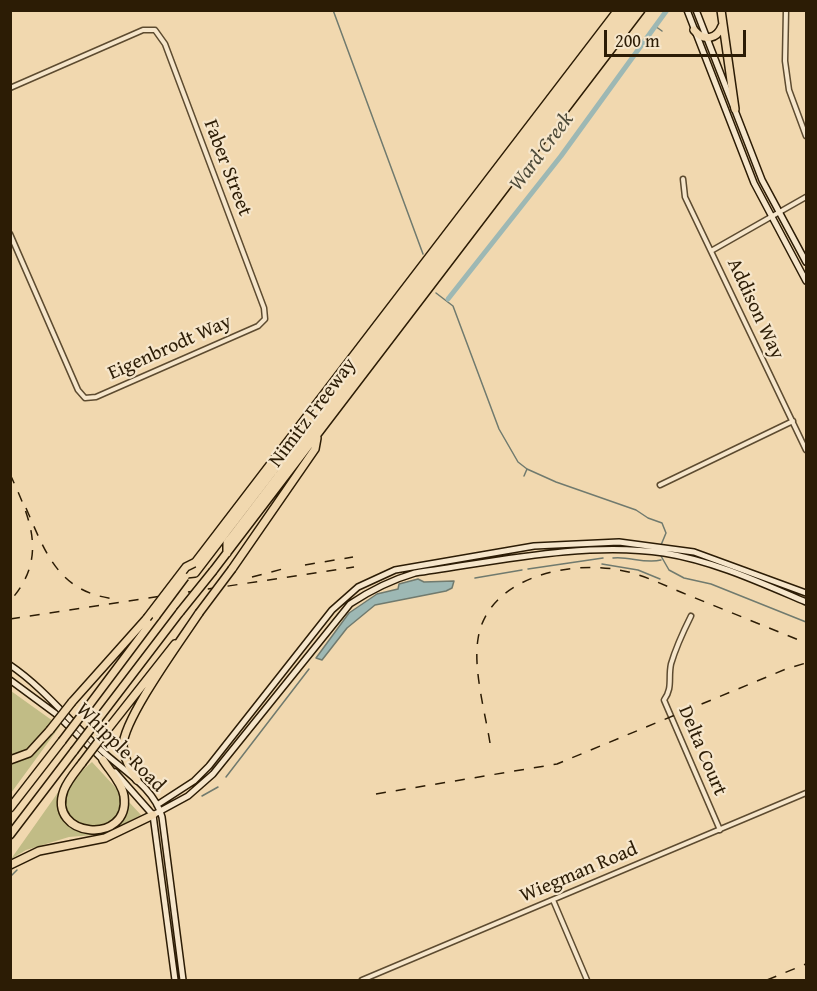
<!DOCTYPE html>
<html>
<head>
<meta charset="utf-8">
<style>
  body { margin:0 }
  #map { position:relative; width:817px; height:991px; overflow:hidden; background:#f1d8af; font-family:"Gentium Book Plus",serif }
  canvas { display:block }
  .frame { position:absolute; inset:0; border:12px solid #2c1c05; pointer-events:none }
  .scale { position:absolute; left:604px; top:30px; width:142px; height:27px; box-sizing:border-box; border:3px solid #2c1c05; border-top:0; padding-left:8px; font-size:18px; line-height:21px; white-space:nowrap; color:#2c1c05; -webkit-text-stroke:4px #f6e6cb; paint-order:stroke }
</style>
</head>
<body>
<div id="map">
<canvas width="817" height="991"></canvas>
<div class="frame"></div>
<div class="scale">200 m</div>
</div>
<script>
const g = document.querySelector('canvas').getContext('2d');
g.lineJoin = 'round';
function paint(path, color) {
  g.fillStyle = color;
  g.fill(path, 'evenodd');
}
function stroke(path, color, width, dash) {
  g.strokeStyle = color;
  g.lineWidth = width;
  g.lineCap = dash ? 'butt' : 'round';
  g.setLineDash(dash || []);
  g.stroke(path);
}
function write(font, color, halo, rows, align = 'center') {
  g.font = font + ' "Gentium Book Plus",serif';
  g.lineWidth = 4.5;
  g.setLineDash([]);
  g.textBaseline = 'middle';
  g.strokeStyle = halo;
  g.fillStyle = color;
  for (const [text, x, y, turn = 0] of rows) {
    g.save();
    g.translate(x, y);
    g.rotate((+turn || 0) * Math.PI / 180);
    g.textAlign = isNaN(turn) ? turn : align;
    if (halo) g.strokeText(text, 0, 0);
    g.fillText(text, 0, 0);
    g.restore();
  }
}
const green = new Path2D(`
  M11,691L60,726L11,793Z
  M92,762L141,815L104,834L69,837L26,850L11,859L59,791Z`);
const water = new Path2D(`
  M418,579L424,582L454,581L452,588L446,591L375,605L347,628L322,660L316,658L349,613L377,594L398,589L399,584Z`);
const stream = new Path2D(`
  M333,10L423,254
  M655,26L662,31
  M436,293L453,306L499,429L518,462L527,469L556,482L636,510L648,518L662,523L666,533L661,545
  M524,476L527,469
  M661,556L669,570L684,578L711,584L806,622
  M613,558C629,556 644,564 661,560
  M602,564L638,570L660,579
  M528,569L603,558
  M475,578L522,570
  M226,777L309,669
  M202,796L218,787
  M10,877L17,870`);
const canal = new Path2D(`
  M448,299L561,156L667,10`);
const minor = new Path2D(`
  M786,10L785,61L789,90L806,136
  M10,88L143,30H155L165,44L264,308L265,319L258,326L96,397L85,398L78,390L10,234
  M683,179L685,197L806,450
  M711,251L806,197
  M660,485L793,421
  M691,616C683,632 676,647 671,664C668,678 673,688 664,700L720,830
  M553,900L587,980
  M362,980L806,793`);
const secondary = new Path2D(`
  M687,10L754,183L806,281
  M696,10L762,180L806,262
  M10,665C44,688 70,722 101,750C122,770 154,787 162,817L183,980
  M10,680L56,714L104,761
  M115,772L153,815L175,980
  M157,805L194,781L209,766L332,610L358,587L395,570L534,546L619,542L694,552L806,593
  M153,815L188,796L213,774L350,604C371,590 391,580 415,573C493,562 586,541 664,553C714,561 761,583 806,602`);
const motorway = new Path2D(`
  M721,10L735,109
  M694,30C704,42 717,39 722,26
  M227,553V543L234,534L634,10
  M191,568L618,10
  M232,569L315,449L317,438
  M213,571L641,10
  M186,574L195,573L626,10
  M72,702L147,618
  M81,716L156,616
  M93,726L180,612
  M104,734L175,644
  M10,760L29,753L50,730
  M82,763C76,771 68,780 64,790C46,838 131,846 124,796C122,783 110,771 103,760
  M137,780C131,770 124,759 123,746C123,719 182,639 199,613
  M10,808L62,741
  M10,835L74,751
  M10,865L39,851L105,838L153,815`);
const rail = new Path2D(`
  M10,474C31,520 48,558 10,601
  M26,508C46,554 59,593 116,599
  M305,565L353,557
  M252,577L290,567
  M10,619L354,567
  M490,743C485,712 473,669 478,639C487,578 568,560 619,570C643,574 665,586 688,595C727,611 767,627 806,643
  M376,794L557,764L786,669L806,663
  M767,980L806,964`);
const motorwayBridge = new Path2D(`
  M180,612L213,571
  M199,613L232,569
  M156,616L185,577
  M147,618L186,567L194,563
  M50,730L72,702
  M62,741L81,716
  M74,751L93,726
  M82,763L104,734`);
const streetNames = [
  ["Faber Street",227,168,69],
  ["Addison Way",755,309,65],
  ["Eigenbrodt Way",170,348,-24],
  ["Nimitz Freeway",313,413,-53],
  ["Whipple Road",120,748,45],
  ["Delta Court",702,751,67],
  ["Wiegman Road",579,873,-23]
];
const waterNames = [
  ["Ward Creek",542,152,-53]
];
paint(green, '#c1bc86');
paint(water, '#9db8b4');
stroke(water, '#707a6e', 1.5);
stroke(stream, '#707a6e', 1.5);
stroke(canal, '#9db8b4', 5);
stroke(minor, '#5d4b30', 7);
stroke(secondary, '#2c1c05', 8);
stroke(motorway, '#2c1c05', 10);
stroke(minor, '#f6e6cb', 4);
stroke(secondary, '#f6e6cb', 5);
stroke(motorway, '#f1d8af', 7);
stroke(rail, '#2c1c05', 1.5, [10, 10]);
stroke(motorwayBridge, '#2c1c05', 10, []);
stroke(motorwayBridge, '#f1d8af', 7);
write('20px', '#2c1c05', '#f6e6cb', streetNames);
write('italic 21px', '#4e4b3a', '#f6e6cb', waterNames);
</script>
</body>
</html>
